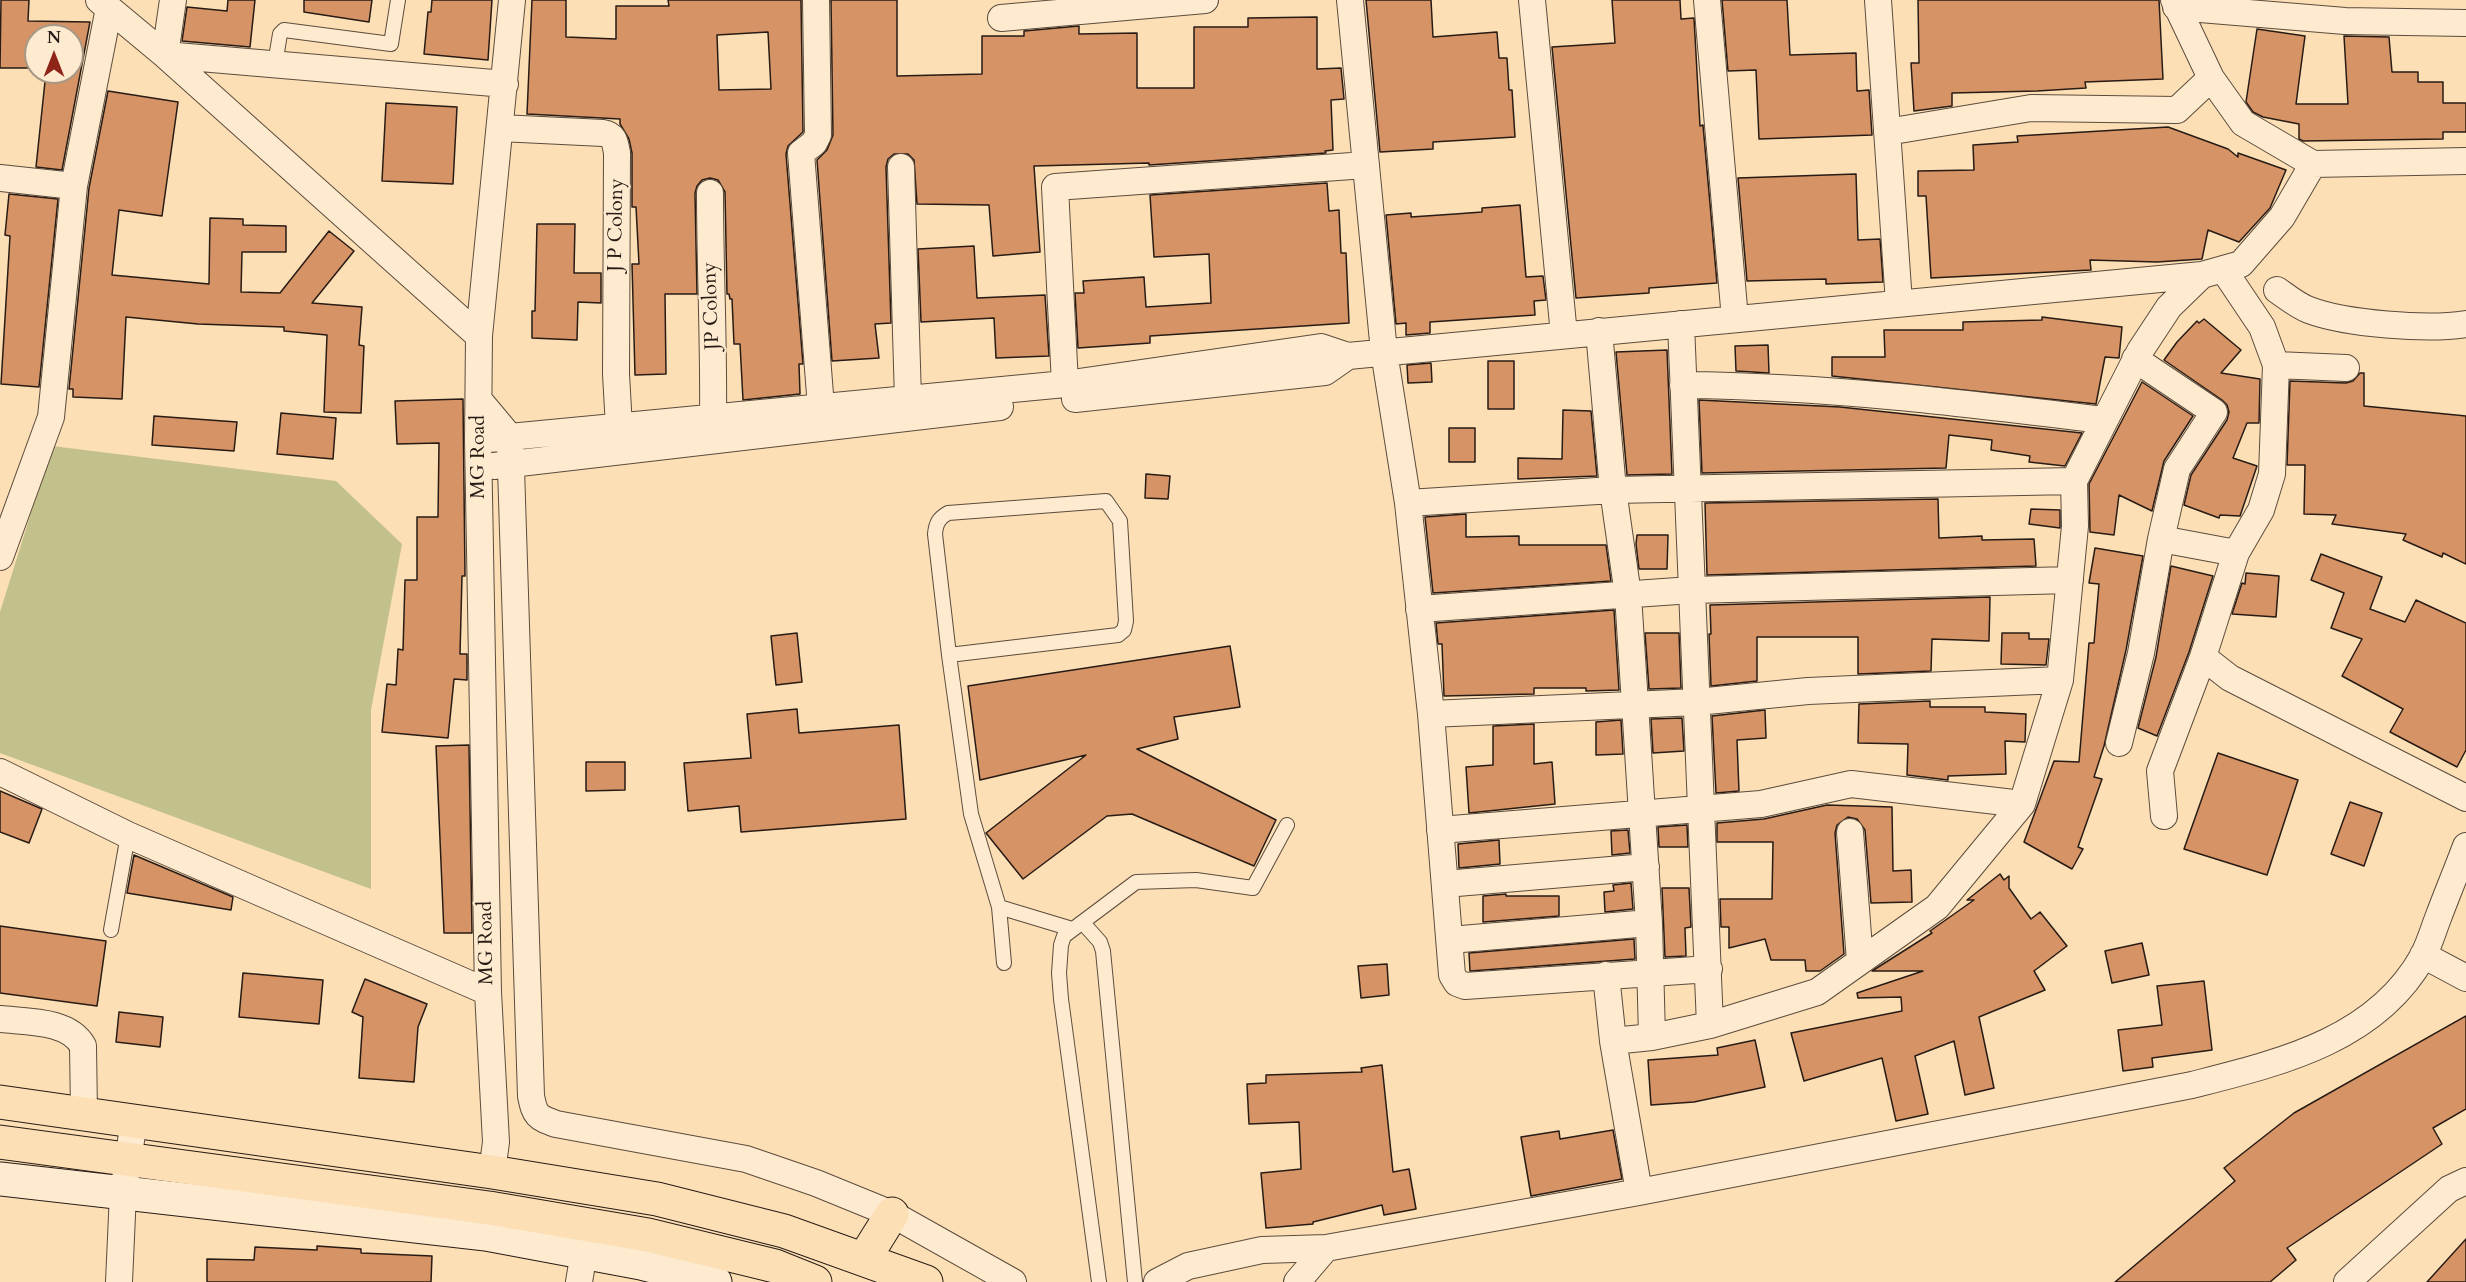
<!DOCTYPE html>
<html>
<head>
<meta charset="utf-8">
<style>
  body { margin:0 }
  #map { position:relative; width:2466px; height:1282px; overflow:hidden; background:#fcdfb5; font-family:Cardo,serif }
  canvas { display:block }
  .north { position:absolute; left:24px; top:24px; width:60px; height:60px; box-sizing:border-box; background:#fdeacf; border:2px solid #a79785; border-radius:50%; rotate:0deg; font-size:16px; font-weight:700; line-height:24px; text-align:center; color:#271b15 }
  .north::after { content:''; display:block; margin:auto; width:21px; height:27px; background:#8f2418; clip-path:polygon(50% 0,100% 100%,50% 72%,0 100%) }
</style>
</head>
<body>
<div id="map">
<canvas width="2466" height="1282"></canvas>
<div class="north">N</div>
</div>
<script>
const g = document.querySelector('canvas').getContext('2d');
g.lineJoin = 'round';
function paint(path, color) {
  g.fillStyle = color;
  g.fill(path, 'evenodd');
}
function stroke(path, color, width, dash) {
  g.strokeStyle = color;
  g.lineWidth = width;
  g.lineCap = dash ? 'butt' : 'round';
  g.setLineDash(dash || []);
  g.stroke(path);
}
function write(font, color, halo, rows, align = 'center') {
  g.font = font + ' Cardo,serif';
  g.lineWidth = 4.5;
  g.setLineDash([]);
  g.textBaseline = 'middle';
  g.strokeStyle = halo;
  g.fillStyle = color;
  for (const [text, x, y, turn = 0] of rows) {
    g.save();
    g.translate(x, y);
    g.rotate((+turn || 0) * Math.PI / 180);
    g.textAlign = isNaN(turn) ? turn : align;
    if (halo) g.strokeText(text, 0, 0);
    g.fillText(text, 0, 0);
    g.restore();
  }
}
const green = new Path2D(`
  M52,446L336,481L402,544L371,710V889L0,753V612Z`);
const building = new Path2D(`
  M1,0H29L28,21L90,22L62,170L36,167L46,72H72V36H36V68H0Z
  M228,0H255L250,47L182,41L187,7L227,11Z
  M304,0H372L369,22L304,12Z
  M432,0H492L488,60L424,54L428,12H431Z
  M532,0H566V37L616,39V6H669L668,0H801L803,132L788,146L786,154L803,364H799L800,394L743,400L740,344H734L732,299H730L729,294H727L725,192L718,180L710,178L702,180L697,186L695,193L697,294H665L666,374L635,375L632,264H639L636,207H632V153L629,139L620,124V119L527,114ZM768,32L771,89L719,90L717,35Z
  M831,0H897V76L982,74V36H1024V31L1079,26V34L1137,33V88H1194V27H1248V18L1317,17V69L1341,68L1344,99L1331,100L1333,150L1325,151L1326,153L1149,165V163L1034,166L1040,252L993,256L989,205L917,204L914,160L908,154H894L888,159L886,167L891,323L875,324L879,358L832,361L817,160L827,150L833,135Z
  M1366,0H1431L1433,37L1497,32L1499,58H1507L1509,90H1512L1515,137L1433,142V149L1380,152Z
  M1612,0H1680L1681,19L1694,18L1700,126L1703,125L1717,283L1649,288V293L1576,298L1552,47L1615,43Z
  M1722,0H1787L1790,55L1856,53L1857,91L1869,90L1872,135L1759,139L1756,70L1728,71Z
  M1918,0H2159L2163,79L2085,82L2086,88L2037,91L1952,93V106L1914,111L1911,63H1919Z
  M2257,29L2305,36L2296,104H2348L2344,36L2389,37L2392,72H2418V82H2443V103H2466V132H2443V139L2303,141L2299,139V124L2263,117L2253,112L2246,102Z
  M108,91L178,102L162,216L119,210L112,275L209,284L210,218L243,219V225L286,226V252H242L241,292L280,293L329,231L354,251L312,303L362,307L359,345L364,346L361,413L324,412L327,335L284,331V327L198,324L126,317L122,399L73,397V389H69L89,188Z
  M386,103L457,107L453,184L382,181Z
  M2168,127L2228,149L2238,157V153L2286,170L2270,208L2239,242L2208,230L2202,259L2157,262L2090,260L2091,270L1931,278L1926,196H1918V171L1974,170L1973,145L2018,142L2017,136Z
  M1856,174L1858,240L1880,239L1883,282L1826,284V279L1747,281L1738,178Z
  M1327,183L1329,211L1339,210L1341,253H1346L1349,323L1150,336V343L1078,348L1075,293H1084L1083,281L1144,277L1146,307L1211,303L1209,254L1154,257L1150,195Z
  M9,194L58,199L39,387L1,384L10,236L5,235Z
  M1520,205L1526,277L1543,276L1546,300L1534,301L1535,315L1430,322V333L1406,335V323L1396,324L1386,215L1411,213V217L1455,214L1482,212V208Z
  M537,224H575L574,273H601V303L578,302L577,340L532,338V311H535Z
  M974,246L977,298L1045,295L1049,356L996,358L994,318L921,322L918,249Z
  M2042,317L2122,327L2119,358L2105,357L2096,404L1832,376V357H1885L1884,330H1963V322L2042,320Z
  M2204,319L2241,350L2221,373L2260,379L2259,423H2247L2233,458L2257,466L2240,516L2220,515L2219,518L2184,505L2191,475L2227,420L2229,412L2227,405L2222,400L2164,360L2177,342L2197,321L2199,323Z
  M1768,345L1769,373L1736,371L1735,346Z
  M1667,350L1672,474L1627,475L1616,352Z
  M1488,361H1514V409H1488Z
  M1431,363L1432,382L1408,383L1407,365Z
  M2360,373H2364V406L2466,416V564L2443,553L2442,557L2403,540L2406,534L2332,524L2336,515L2304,514L2305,465H2287L2290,381L2346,383L2353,381Z
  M2142,382L2193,416L2164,461L2152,511L2119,495L2114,535L2090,532L2089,484Z
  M463,399L465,576H462L460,654H467V680L454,679L448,738L382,732L387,684L396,685L398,649L403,650L405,580H417V517H438L439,443L397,444L395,401Z
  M1699,400L1840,407L2082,433L2065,466L2029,462L2030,456L1991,450L1992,440L1949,435L1946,468L1702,473Z
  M1563,410L1591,411L1597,476L1518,479V458L1562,459Z
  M281,413L336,418L333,459L277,454Z
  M154,416L237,422L234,451L152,445Z
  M1449,428H1475V462H1449Z
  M1146,474L1170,476L1168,499L1145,498Z
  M1938,499L1939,538L1982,536V540L2034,539L2036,566L1707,575L1705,503Z
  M2031,509L2060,510V528L2029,524Z
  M1466,514V537L1519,536V545H1606L1611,581L1433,593L1425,517Z
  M1637,535H1668L1667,569H1639L1636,544Z
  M2095,548L2143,556L2126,650L2104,746L2094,777L2102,779L2078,847L2083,849L2072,869L2024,842L2054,761L2079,762L2089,643H2094L2099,584L2089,583Z
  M2321,554L2382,577L2370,609L2405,622L2416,600L2466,623V750L2457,767L2390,732L2403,709L2342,676L2362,639L2331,628L2344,593L2311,580Z
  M2171,566L2213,576L2189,652L2157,736L2138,728L2156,657Z
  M2246,573L2279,576L2276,617L2232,614L2242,583L2245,584Z
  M1990,597L1989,641L1932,639L1931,671L1858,674V637H1757V681L1711,686L1709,634H1711L1710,605Z
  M1614,610L1619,690L1586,691V688H1534V694L1444,696L1442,644H1438L1436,623Z
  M797,633L802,682L776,685L771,636Z
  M1645,633H1679L1681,688L1649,689Z
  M2002,633H2029V639H2049L2046,665L2001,664Z
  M1230,646L1240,707L1174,717L1178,739L1137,749L1276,820L1254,866L1132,814L1107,816L1023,879L986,833L1086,755L980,780L968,686Z
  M1930,701V707H1985V712L2026,714L2025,742L2005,741L2006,774L1948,776V780L1907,775L1908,744L1858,743L1859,704Z
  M797,709L799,733L899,725L906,819L741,832L739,806L688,811L684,763L751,758L747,714Z
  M1765,710L1766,738L1737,740L1739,791L1716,793L1712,716Z
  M1682,718L1684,751L1653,753L1651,719Z
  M1621,720L1623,754L1596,755V722Z
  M1534,724V764L1552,762L1555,804L1469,813L1466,767L1493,765V726Z
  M469,745L472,933H444L436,746Z
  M2218,753L2298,780L2267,875L2184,849Z
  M586,762H625V790L586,791Z
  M0,791L42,809L29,843L0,832Z
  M2350,802L2382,813L2364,866L2331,854Z
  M1827,805L1892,807L1893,871L1911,870L1912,902L1871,903L1865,830L1857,819L1848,817L1837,825L1835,833L1844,954L1820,971H1806L1805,960H1771L1765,939L1729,948V927H1721L1720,899H1772L1773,842H1717V823L1764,819Z
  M1687,825L1688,847H1659L1658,827Z
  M1628,830L1630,853L1612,855L1611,831Z
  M1499,840L1500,864L1459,868L1458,844Z
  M134,855L233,897L231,910L127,893Z
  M2000,874L2004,880L2009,876V888L2031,919L2040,912L2067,946L2034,971L2045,990L1979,1017L1994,1088L1965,1095L1954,1041L1915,1056L1928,1114L1896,1121L1882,1058L1804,1081L1791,1033L1902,1011L1901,997L1858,998L1857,993L1923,971H1872L1932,933L1930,931L1974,900H1967Z
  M1631,883L1633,909L1605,912L1604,892L1614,891L1613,885Z
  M1662,888H1689L1691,927L1685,928L1686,956L1665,957Z
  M1506,894V896H1559V916L1483,922V896Z
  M0,926L106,941L97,1006L0,993Z
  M1634,939L1635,959L1470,971L1469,953Z
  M2142,943L2149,975L2112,983L2105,951Z
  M1387,964L1389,995L1361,998L1358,966Z
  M243,973L323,980L319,1024L239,1017Z
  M365,979L427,1004L418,1027L414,1082L359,1078L363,1017L352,1012Z
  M2204,981L2212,1050L2152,1058L2153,1067L2123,1071L2118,1030L2162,1025L2157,986Z
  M119,1012L163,1017L160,1047L116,1042Z
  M2466,1016V1109L2433,1128L2442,1144L2287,1248L2296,1260L2270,1282H2115L2235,1181L2224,1168L2294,1113Z
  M1755,1040L1765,1087L1694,1102L1651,1105L1648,1060L1718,1055L1717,1048Z
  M1382,1065L1393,1172L1409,1169L1416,1209L1384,1215L1382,1205L1313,1222V1224L1266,1228L1261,1173L1301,1169L1299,1122L1249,1124L1247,1084L1266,1083V1075L1362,1072L1361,1068Z
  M1613,1130L1622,1179L1531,1196L1521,1137L1559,1131L1560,1139Z
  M2466,1239V1282H2427Z
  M317,1246L361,1249V1253L432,1256L431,1282H207V1259L254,1260L255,1247L317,1250Z`);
const lane = new Path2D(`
  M275,64L280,34L284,30L391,44L398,0
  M949,655L1118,635L1124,630L1126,621L1120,521L1106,501L948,513C939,518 936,523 935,534L949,655L971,814L999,907L1072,929
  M999,907L1004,963
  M1083,923L1100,942L1103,951L1135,1282
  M111,930L128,835
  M1099,1282L1061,999L1059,973L1061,945L1064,936L1136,882L1196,880L1253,888L1287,825`);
const street = new Path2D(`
  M99,0L165,55L479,336
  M173,0L165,55L505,84
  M816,0L818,135L814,143L801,153L821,407
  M1350,0L1384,352L1408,503L1431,714L1452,975L1457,983L1465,986L1709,969
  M1532,0L1564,335
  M1707,0L1735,319
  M1878,0L1899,303
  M2174,0L2211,78L2243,123L2313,164L2466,161
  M2176,7L2345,21L2466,23
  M1001,18L1205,0
  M500,128L603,133C615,135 615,143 617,153L616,374L619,427
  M1887,132L2031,108L2177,110L2211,78
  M901,167L908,399
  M0,178L74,186
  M710,193C710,268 714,343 713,418
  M2277,290C2287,297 2298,306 2309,310C2346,324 2427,330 2466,324
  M1681,324L1710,1025
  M2276,365L2346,368
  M1065,384L1055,187L1366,165
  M1683,385C1824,386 1964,403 2103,420
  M1075,399L1325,372L1348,356
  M479,400L510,437L531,1096C535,1116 537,1117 556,1124L746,1159L816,1183L892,1214L1013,1282
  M478,440L1065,384L1321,347L1348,356L2202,275L2241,264L2282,217L2313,164
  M494,466L1000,407
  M1408,503L1613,490L2074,481
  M2161,539L2236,553
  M0,557L51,417L74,186L109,8
  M1419,609L1692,590L2070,580
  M2203,657L2230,678L2466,798
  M1431,714L1697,702L1808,691L2060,680
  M2119,743L2141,653L2161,539L2177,469L2214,412L2135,359
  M0,772L128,835L488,992
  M2164,816L2160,771L2203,657L2236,553L2261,510L2272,474L2276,365L2262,327L2223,269
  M1440,830L1761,804L1851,784L2022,804
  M1850,832L1860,961
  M1445,884L1646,867
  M1450,940L1649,923L1628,595L1613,490L1599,331
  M2423,955L2466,978
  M1606,975L1613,1041
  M0,1019C27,1022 69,1020 83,1046L84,1113
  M1652,1037L1710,1025L1817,992L1937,907L2022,804L2060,680L2075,526L2074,481L2140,351L2169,307L2202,275
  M492,1172L496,1142L488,992L478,440L479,336L512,0
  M1639,1192L1613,1041L1652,1037L1649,923
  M119,1282L123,1193L134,1121
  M579,1282L584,1252
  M1157,1282L1188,1266L1262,1250L1326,1248L1639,1192L2192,1085C2278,1063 2376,1041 2423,956C2429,945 2433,931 2438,918C2447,894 2457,870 2466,846
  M1297,1282L1326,1248
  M2347,1282L2449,1189L2466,1181`);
const secondary = new Path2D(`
  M0,1179L486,1234L641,1263L715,1282`);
const highway = new Path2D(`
  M0,1102L492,1172L657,1199L784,1231L926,1282
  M0,1142L489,1208L648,1235L775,1266L815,1282
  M864,1259L892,1214`);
const streetNames = [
  ["J P Colony",617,225,-89],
  ["JP Colony",712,306,-92],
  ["MG Road",479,457,-90],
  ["MG Road",487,943,-91]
];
paint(green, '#c2c18b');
paint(building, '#d69365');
stroke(building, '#271b15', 1.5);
stroke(lane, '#5c4c3d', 16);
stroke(street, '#5c4c3d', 28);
stroke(secondary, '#271b15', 35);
stroke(highway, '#271b15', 35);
stroke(lane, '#fdeacf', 14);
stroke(street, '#fdeacf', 26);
stroke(secondary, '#fdeacf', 33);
stroke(highway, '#fcdfb5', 33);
write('20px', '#271b15', '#fdeacf', streetNames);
</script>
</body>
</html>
